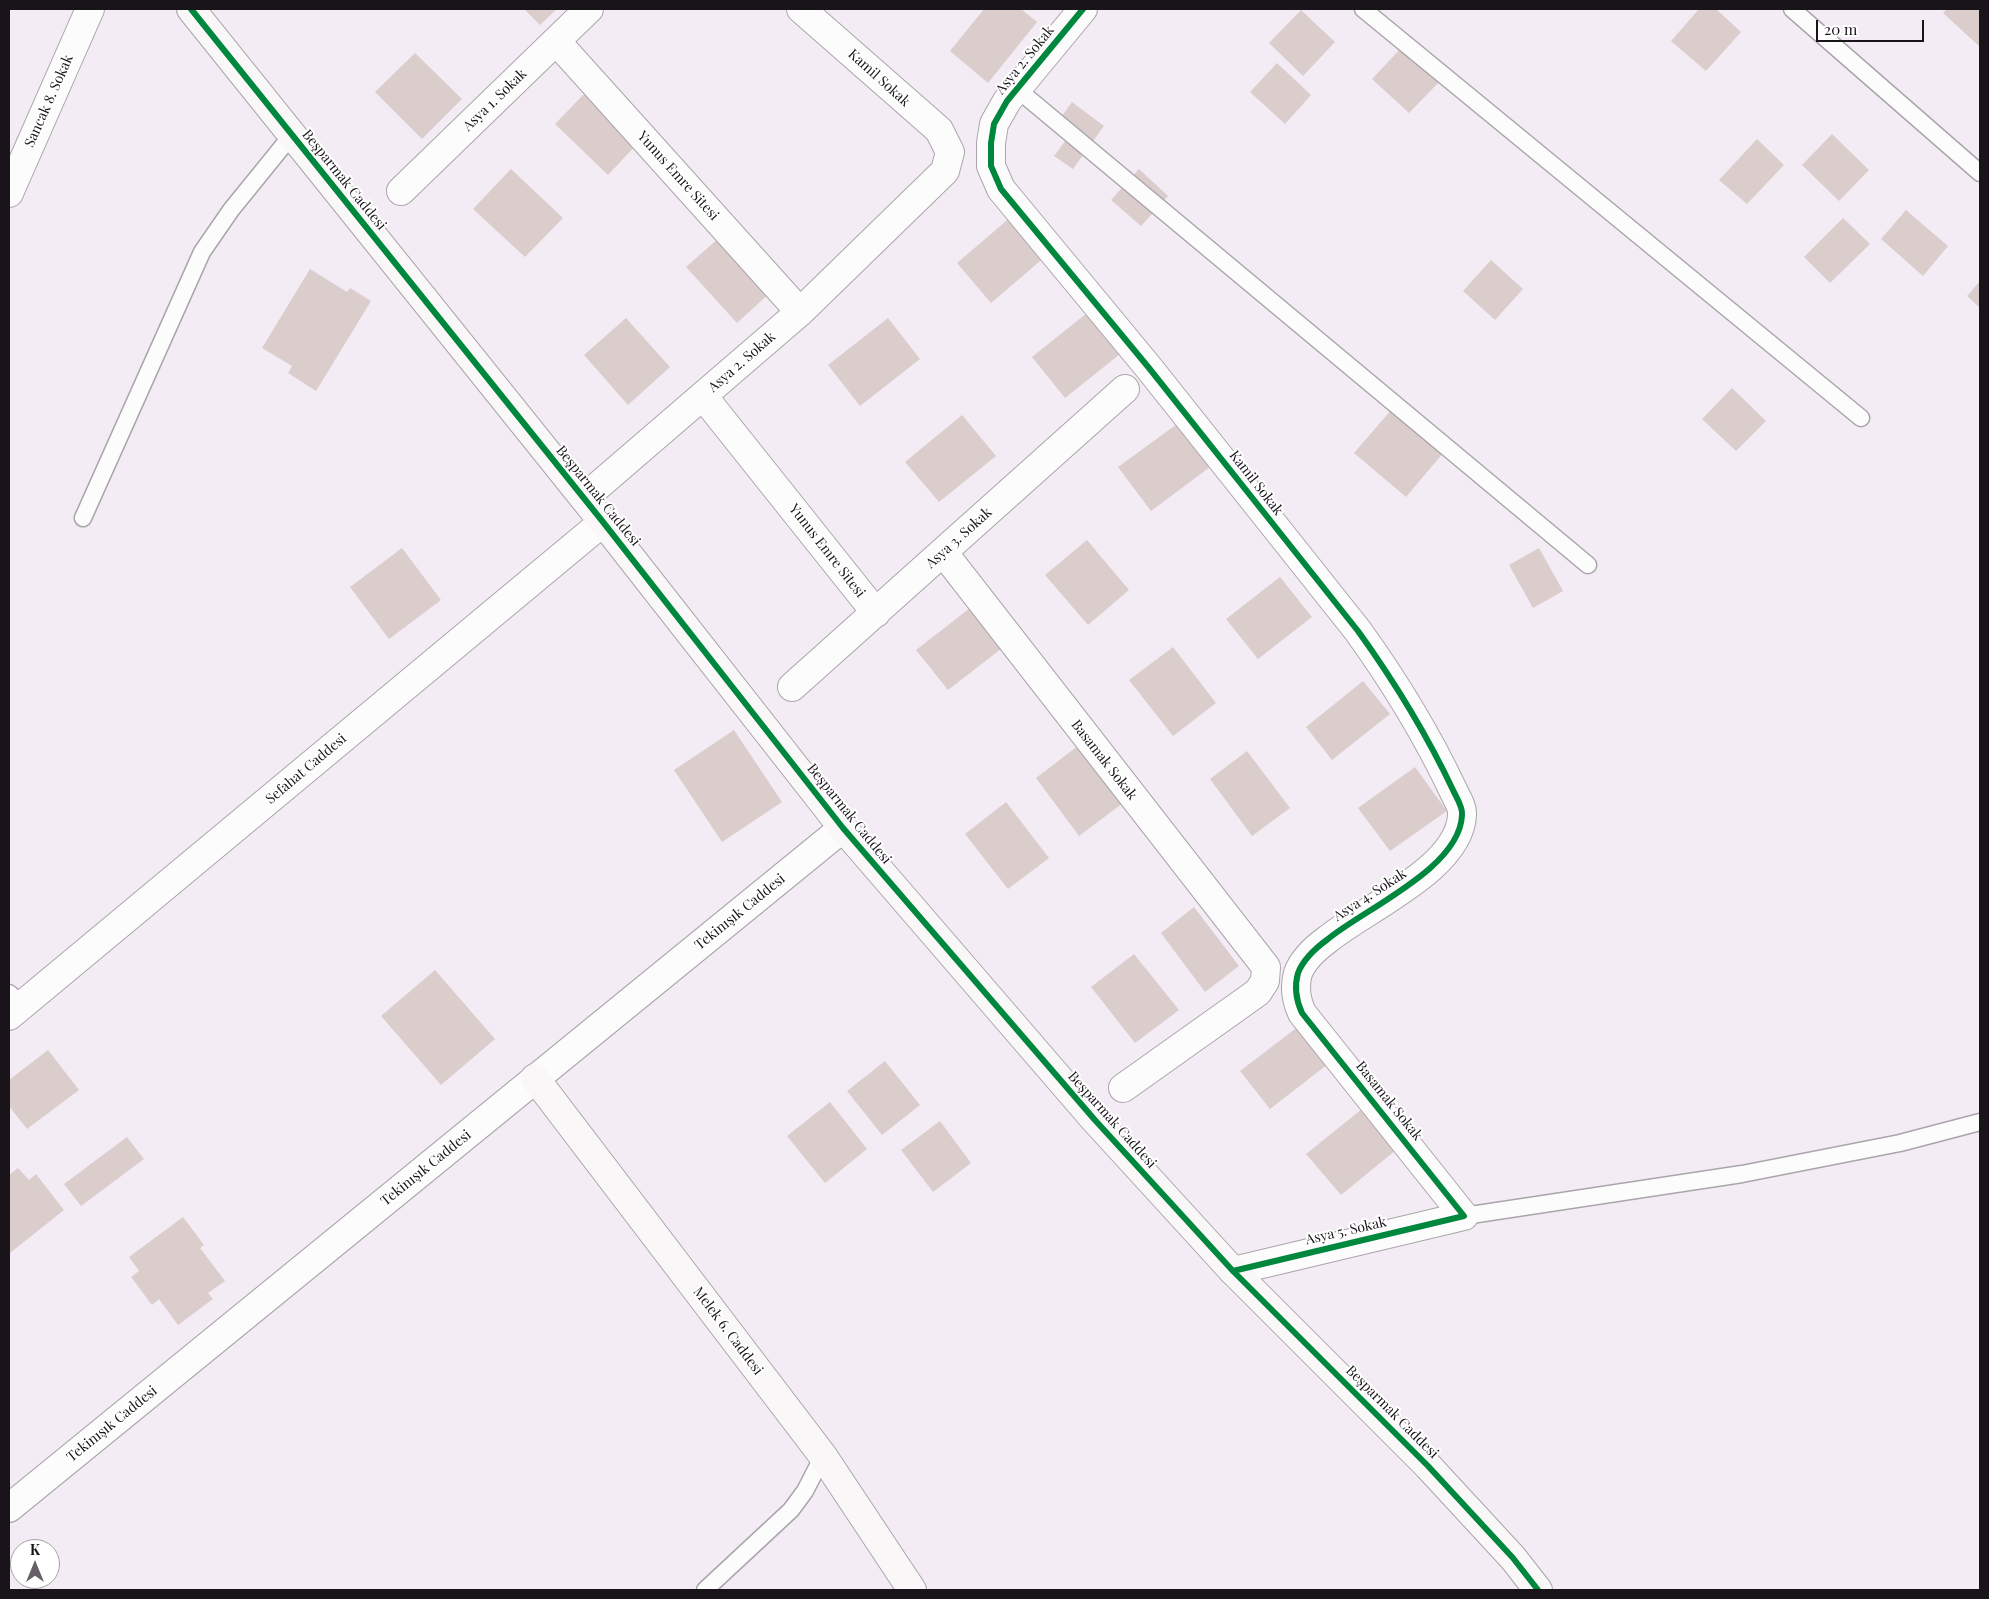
<!DOCTYPE html>
<html>
<head>
<meta charset="utf-8">
<style>
  body { margin:0 }
  #map { position:relative; width:1989px; height:1599px; overflow:hidden; background:#f3ecf4; font-family:"Playfair Display",serif }
  canvas { display:block }
  .frame { position:absolute; inset:0; border:10px solid #191419; pointer-events:none }
  .north { position:absolute; left:10px; top:1539px; width:50px; height:50px; box-sizing:border-box; background:#fff; border:1px solid #a3a1a3; border-radius:50%; rotate:0deg; font-size:14px; font-weight:700; line-height:20px; text-align:center; color:#191419 }
  .north::after { content:''; display:block; margin:auto; width:18px; height:22px; background:#656066; clip-path:polygon(50% 0,100% 100%,50% 72%,0 100%) }
  .scale { position:absolute; left:1816px; top:20px; width:108px; height:22px; box-sizing:border-box; border:2px solid #191419; border-top:0; padding-left:6px; font-size:15px; line-height:18px; white-space:nowrap; color:#191419; -webkit-text-stroke:4px #fff; paint-order:stroke }
</style>
</head>
<body>
<div id="map">
<canvas width="1989" height="1599"></canvas>
<div class="frame"></div>
<div class="north">K</div>
<div class="scale">20 m</div>
</div>
<script>
const g = document.querySelector('canvas').getContext('2d');
g.lineJoin = 'round';
function paint(path, color) {
  g.fillStyle = color;
  g.fill(path, 'evenodd');
}
function stroke(path, color, width, dash) {
  g.strokeStyle = color;
  g.lineWidth = width;
  g.lineCap = dash ? 'butt' : 'round';
  g.setLineDash(dash || []);
  g.stroke(path);
}
function write(font, color, halo, rows, align = 'center') {
  g.font = font + ' "Playfair Display",serif';
  g.lineWidth = 4;
  g.setLineDash([]);
  g.textBaseline = 'middle';
  g.strokeStyle = halo;
  g.fillStyle = color;
  for (const [text, x, y, turn = 0] of rows) {
    g.save();
    g.translate(x, y);
    g.rotate((+turn || 0) * Math.PI / 180);
    g.textAlign = isNaN(turn) ? turn : align;
    if (halo) g.strokeText(text, 0, 0);
    g.fillText(text, 0, 0);
    g.restore();
  }
}
const building = new Path2D(`
  M524,9H557L540,25Z
  M984,9H1021L1037,22L988,83L950,51Z
  M1699,9H1716L1741,32L1706,71L1671,41Z
  M1947,9H1980V47L1943,13Z
  M1301,10L1335,42L1303,76L1269,43Z
  M1405,44L1442,79L1409,113L1372,79Z
  M415,53L462,99L422,139L375,92Z
  M1277,63L1311,95L1285,124L1250,92Z
  M586,92L639,142L608,175L555,124Z
  M1072,102L1104,126L1073,169L1054,156L1066,140L1052,130Z
  M1832,134L1869,170L1839,201L1802,165Z
  M1757,139L1784,165L1747,204L1719,180Z
  M511,169L563,218L525,257L473,209Z
  M1139,169L1168,196L1141,226L1111,200Z
  M1906,210L1948,246L1923,276L1881,239Z
  M1012,216L1046,256L991,303L957,263Z
  M1843,218L1870,244L1830,283L1804,257Z
  M720,237L771,292L737,323L686,267Z
  M1491,260L1523,289L1495,320L1463,291Z
  M310,269L347,292L350,288L371,301L316,391L288,373L292,366L262,348Z
  M1980,281V308L1967,296Z
  M1087,313L1120,354L1065,398L1032,357Z
  M626,318L670,367L628,405L584,355Z
  M888,318L920,359L860,406L828,365Z
  M1732,388L1766,421L1736,451L1702,419Z
  M1392,409L1444,452L1406,497L1354,453Z
  M962,415L996,456L939,502L905,462Z
  M1177,424L1210,467L1151,511L1118,467Z
  M1087,540L1129,590L1088,625L1045,575Z
  M402,548L441,600L389,639L350,587Z
  M1539,548L1563,591L1533,608L1509,565Z
  M1280,577L1312,617L1258,659L1226,619Z
  M970,608L1001,649L948,690L916,650Z
  M1173,647L1216,703L1173,736L1129,680Z
  M1363,681L1390,714L1332,760L1306,727Z
  M734,730L782,802L722,842L674,770Z
  M1079,745L1123,803L1079,836L1036,778Z
  M1247,751L1290,808L1252,836L1210,779Z
  M1415,767L1447,811L1390,851L1358,808Z
  M1006,802L1049,858L1008,889L965,834Z
  M1194,907L1239,966L1205,992L1161,933Z
  M1134,954L1179,1010L1135,1043L1091,987Z
  M435,970L495,1039L441,1085L381,1016Z
  M1299,1026L1328,1064L1270,1109L1240,1071Z
  M48,1050L79,1090L27,1129L9,1106V1080Z
  M885,1061L920,1105L882,1135L847,1091Z
  M830,1102L867,1149L825,1183L787,1136Z
  M1362,1109L1396,1150L1341,1195L1306,1154Z
  M940,1121L971,1163L933,1192L901,1150Z
  M127,1137L144,1159L81,1206L64,1184Z
  M18,1168L29,1180L36,1174L64,1210L10,1253L9,1175Z
  M183,1217L204,1245L200,1248L225,1281L208,1293L213,1299L178,1325L159,1299L152,1305L131,1277L139,1271L129,1257Z`);
const lane = new Path2D(`
  M1363,9L1861,418
  M1792,9L1980,173
  M1017,89L1588,565
  M83,518L202,252L231,210L291,136
  M9,993L22,1005
  M1464,1216L1742,1174L1900,1143L1980,1122
  M705,1590L791,1510L805,1491L823,1456`);
const street = new Path2D(`
  M1083,9L1007,101L994,124L991,143V166L1001,189L1149,368L1358,631C1394,681 1427,735 1453,790C1456,797 1463,807 1462,815C1460,868 1366,908 1328,939C1317,947 1303,960 1298,973C1294,987 1296,1000 1302,1013L1464,1216L1233,1271
  M556,41L800,312
  M401,191L589,9
  M9,193L90,9
  M703,396L876,613
  M584,498L800,312L945,171L950,152L939,130L801,9
  M943,552L1266,967L1265,981L1258,992L1123,1088
  M792,687L1125,389
  M9,1016L603,522
  M9,1508L843,828`);
const secondary = new Path2D(`
  M191,9L603,522L843,828L1094,1119L1233,1271L1428,1466L1513,1558L1538,1590
  M535,1078L823,1456L912,1590`);
const cycleway = new Path2D(`
  M191,9L603,522L843,828L1094,1119L1233,1271L1428,1466L1513,1558L1538,1590
  M1083,9L1007,101L994,124L991,143V166L1001,189L1149,368L1358,631C1394,681 1427,735 1453,790C1456,797 1463,807 1462,815C1460,868 1366,908 1328,939C1317,947 1303,960 1298,973C1294,987 1296,1000 1302,1013L1464,1216L1233,1271`);
const streetNames = [
  ["Asya 2. Sokak",1025,60,-51],
  ["Kamil Sokak",879,78,42],
  ["Asya 1. Sokak",495,100,-44],
  ["Sancak 8. Sokak",49,101,-66],
  ["Yunus Emre Sitesi",678,176,48],
  ["Beşparmak Caddesi",344,180,51],
  ["Asya 2. Sokak",742,362,-41],
  ["Kamil Sokak",1256,483,52],
  ["Beşparmak Caddesi",598,496,51],
  ["Asya 3. Sokak",959,538,-42],
  ["Yunus Emre Sitesi",827,551,52],
  ["Basamak Sokak",1104,760,52],
  ["Sefahat Caddesi",306,769,-40],
  ["Beşparmak Caddesi",849,814,51],
  ["Asya 4. Sokak",1370,895,-33],
  ["Tekinışık Caddesi",740,912,-39],
  ["Basamak Sokak",1389,1101,51],
  ["Beşparmak Caddesi",1112,1120,48],
  ["Tekinışık Caddesi",426,1168,-39],
  ["Asya 5. Sokak",1346,1231,-13],
  ["Melek 6. Caddesi",728,1331,53],
  ["Beşparmak Caddesi",1392,1412,45],
  ["Tekinışık Caddesi",112,1424,-39]
];
paint(building, '#dacdcc');
stroke(lane, '#aaa5ab', 19);
stroke(street, '#aaa5ab', 30);
stroke(secondary, '#aaa5ab', 30);
stroke(lane, '#fdfcfd', 16);
stroke(street, '#fdfcfd', 28);
stroke(secondary, '#faf7f8', 28);
stroke(cycleway, '#00873e', 6);
write('14px', '#191419', '#fff', streetNames);
</script>
</body>
</html>
